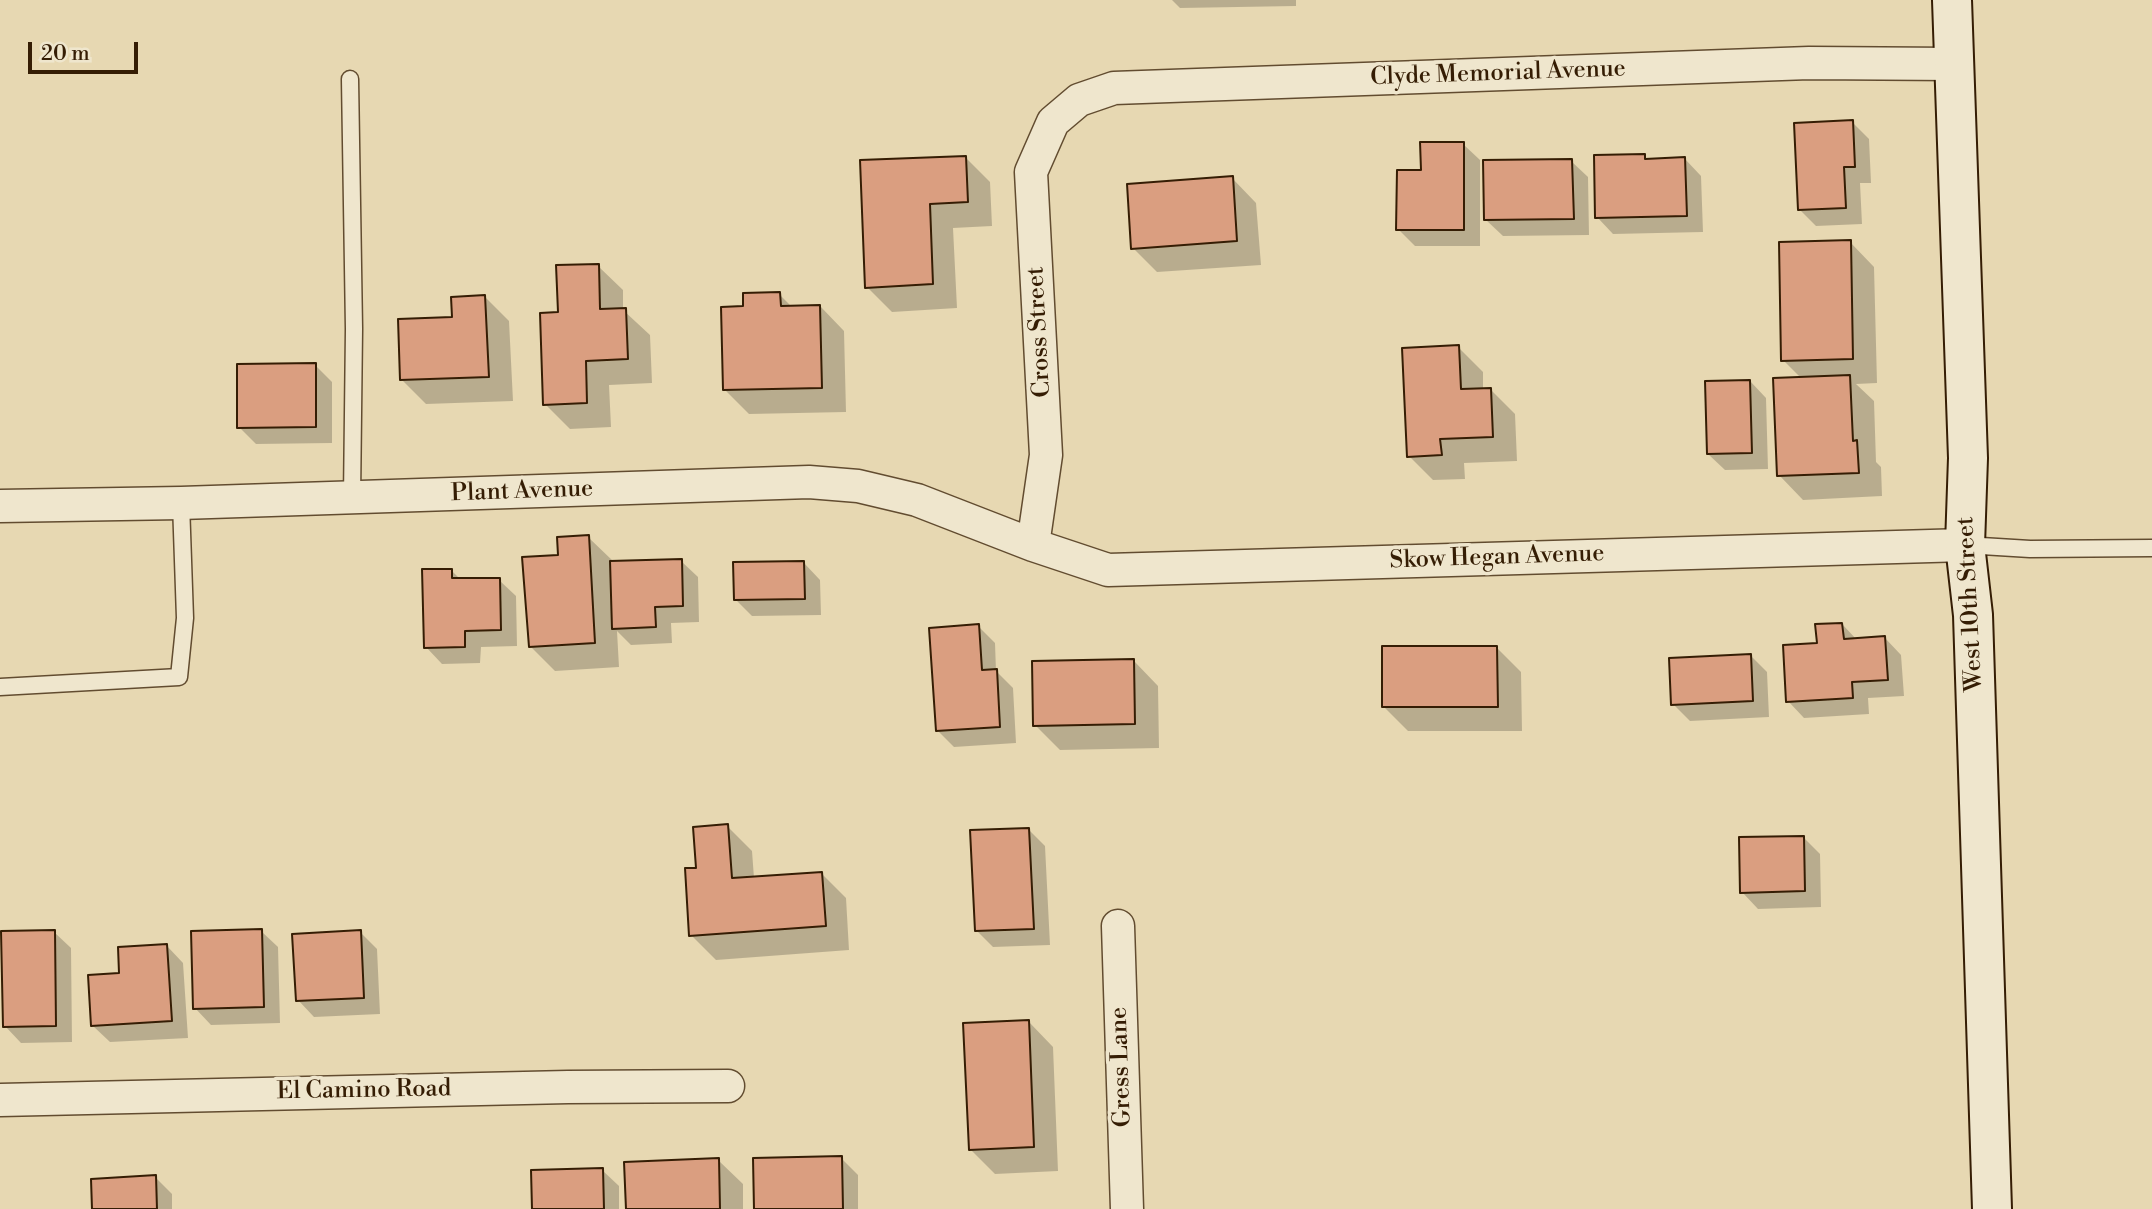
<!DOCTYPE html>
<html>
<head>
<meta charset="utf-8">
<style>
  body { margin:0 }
  #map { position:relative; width:2152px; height:1209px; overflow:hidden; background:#e7d8b2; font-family:"Libre Bodoni",serif }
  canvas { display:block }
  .scale { position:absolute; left:28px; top:42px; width:110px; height:32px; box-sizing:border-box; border:4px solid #351d04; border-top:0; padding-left:9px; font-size:21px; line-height:24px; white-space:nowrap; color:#351d04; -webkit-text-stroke:5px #efe6cd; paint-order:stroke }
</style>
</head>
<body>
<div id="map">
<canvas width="2152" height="1209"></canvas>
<div class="scale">20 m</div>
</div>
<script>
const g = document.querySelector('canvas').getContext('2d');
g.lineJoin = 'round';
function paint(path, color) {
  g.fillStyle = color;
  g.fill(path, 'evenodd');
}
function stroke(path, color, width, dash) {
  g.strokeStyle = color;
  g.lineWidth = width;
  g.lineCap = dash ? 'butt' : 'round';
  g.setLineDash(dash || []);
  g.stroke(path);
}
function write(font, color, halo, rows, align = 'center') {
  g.font = font + ' "Libre Bodoni",serif';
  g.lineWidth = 7;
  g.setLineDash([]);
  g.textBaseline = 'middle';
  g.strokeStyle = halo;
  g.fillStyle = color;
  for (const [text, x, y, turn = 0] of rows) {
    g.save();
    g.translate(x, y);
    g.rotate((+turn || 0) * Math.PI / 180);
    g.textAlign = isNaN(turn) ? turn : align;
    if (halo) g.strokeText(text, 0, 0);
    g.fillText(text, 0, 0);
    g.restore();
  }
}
const shadow = new Path2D(`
  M1172,0H1296V6L1180,8Z
  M1852,122L1869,139L1871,183H1860L1862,224L1816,226L1800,210Z
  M1463,144L1480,160V246H1415L1398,229L1422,172Z
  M1644,156L1648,160L1685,159L1701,176L1703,232L1613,234L1597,217Z
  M965,157L990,182L992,226L953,228L957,308L892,312L867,287Z
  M1571,161L1588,177L1589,235L1503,236L1486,220Z
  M1232,178L1256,203L1261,265L1157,272L1133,248Z
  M1850,242L1874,267L1877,383L1856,384L1874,401L1876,462L1881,467L1882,496L1803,500L1779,475L1802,379L1783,360Z
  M598,266L623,290V310L650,335L652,383L609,385L611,427L570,429L545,404L560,314Z
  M779,294L792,307L820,306L844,331L846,412L749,414L724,389Z
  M485,297L509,321L513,401L426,404L402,380L454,319Z
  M1458,347L1483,372V390L1490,389L1515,414L1517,461L1464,463L1465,479L1433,480L1409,456Z
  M315,365L332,382V443L256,444L239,427Z
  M1750,381L1766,398L1768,469L1725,470L1708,454Z
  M588,537L613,561H681L698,577L699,622L671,623L672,643L631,645L617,631L619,667L555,671L530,646L560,556Z
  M804,563L820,580L821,615L752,616L735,599Z
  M451,570L461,580H499L516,596L517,646L481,647L480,663L442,664L426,647Z
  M1842,624L1857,640L1885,638L1901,655L1904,696L1868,698L1869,714L1804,718L1788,701L1819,645Z
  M978,626L995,643L996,671L1013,688L1016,743L954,747L937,730Z
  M1497,648L1521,672L1522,731H1408L1384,707Z
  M1750,655L1767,672L1769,717L1690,721L1673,704Z
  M1134,661L1158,686L1159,748L1060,750L1035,725Z
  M727,826L752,851L754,878L821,873L846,898L849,950L716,960L691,935L698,870Z
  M1029,830L1045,846L1050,945L993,947L976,930Z
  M1803,837L1820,854L1821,907L1758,909L1742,892Z
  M261,931L278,947L280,1023L211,1025L195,1008Z
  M54,932L71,948L72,1042L21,1043L5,1026Z
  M360,932L377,949L380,1014L314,1017L298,1000Z
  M167,946L183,963L188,1038L110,1042L93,1026L121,975Z
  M1029,1022L1053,1047L1058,1171L995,1174L970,1149Z
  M841,1158L858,1175V1209H756Z
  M718,1160L743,1184V1209H628Z
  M602,1170L619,1186V1209H534Z
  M155,1177L172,1194V1209H94Z`);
const building = new Path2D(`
  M1853,120L1855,167H1844L1846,208L1798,210L1794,123Z
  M1420,142H1464V230H1396L1397,170H1421Z
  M1645,154V159L1685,157L1687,216L1595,218L1594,155Z
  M966,156L968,202L930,204L933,284L865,288L860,160Z
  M1572,159L1574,219L1484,220L1483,160Z
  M1233,176L1237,241L1131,249L1127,184Z
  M1851,240L1853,359L1781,361L1779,242Z
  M599,264L600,309L626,308L628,359L586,361L587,403L543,405L540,313L558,312L556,265Z
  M780,292L781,306L820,305L822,388L723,390L721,307L743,306V293Z
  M485,295L489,377L400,380L398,319L452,317L451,297Z
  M1459,345L1461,389L1491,388L1493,437L1440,439L1442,455L1407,457L1402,348Z
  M316,363V427L237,428V364Z
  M1850,375L1853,441L1857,440L1859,473L1777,476L1773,378Z
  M1750,380L1752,453L1707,454L1705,381Z
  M589,535L595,643L529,647L522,557L558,555L557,537Z
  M682,559L683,606L655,607L656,627L612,629L610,561Z
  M804,561L805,599L734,600L733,562Z
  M422,569H452V578H500L501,630L465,631V647L424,648Z
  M1842,623L1844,639L1885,636L1888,680L1852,682L1853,698L1786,702L1783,645L1817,643L1815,624Z
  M979,624L982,670L997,669L1000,727L936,731L929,628Z
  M1382,646H1497L1498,707H1382Z
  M1751,654L1753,701L1671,705L1669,658Z
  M1134,659L1135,724L1033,726L1032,661Z
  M728,824L732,878L822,872L826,926L689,936L685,868H696L693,827Z
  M1029,828L1034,929L975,931L970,830Z
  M1804,836L1805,891L1740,893L1739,837Z
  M262,929L264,1007L193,1009L191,931Z
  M55,930L56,1026L3,1027L1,931Z
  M361,930L364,998L296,1001L292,934Z
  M167,944L172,1021L91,1026L88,975L119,973L118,947Z
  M1029,1020L1034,1147L969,1150L963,1023Z
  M842,1156L843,1209H754L753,1158Z
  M719,1158L720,1209H626L624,1162Z
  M603,1168L604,1209H532L531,1170Z
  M156,1175L157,1209H92L91,1179Z`);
const lane = new Path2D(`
  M350,79L354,329L352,498
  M1965,545L2030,549L2152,548
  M0,687L179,677L185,618L181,503`);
const street = new Path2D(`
  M0,506L181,503L809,482L858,486L917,500L1033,545L1108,570L1965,545
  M1033,545L1046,455L1031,172L1053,122L1079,100L1114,88L1809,63L1954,64
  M1118,926L1127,1209
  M0,1100L568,1087L728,1086`);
const secondary = new Path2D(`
  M1952,0L1968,458L1965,545L1973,615L1992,1209`);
const streetNames = [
  ["Clyde Memorial Avenue",1498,74,-2],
  ["Cross Street",1040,332,-93],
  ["Plant Avenue",522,492,-2],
  ["Skow Hegan Avenue",1497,558,-2],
  ["West 10th Street",1971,604,-93],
  ["Gress Lane",1122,1067,-92],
  ["El Camino Road",364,1091,-1]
];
paint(shadow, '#0003');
paint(building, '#da9e80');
stroke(building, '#351d04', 2);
stroke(lane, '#624c30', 19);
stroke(street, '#624c30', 35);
stroke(secondary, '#351d04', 42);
stroke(lane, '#efe6cd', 16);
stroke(street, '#efe6cd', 32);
stroke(secondary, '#efe6cd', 38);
write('24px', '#351d04', '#efe6cd', streetNames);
</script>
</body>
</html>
